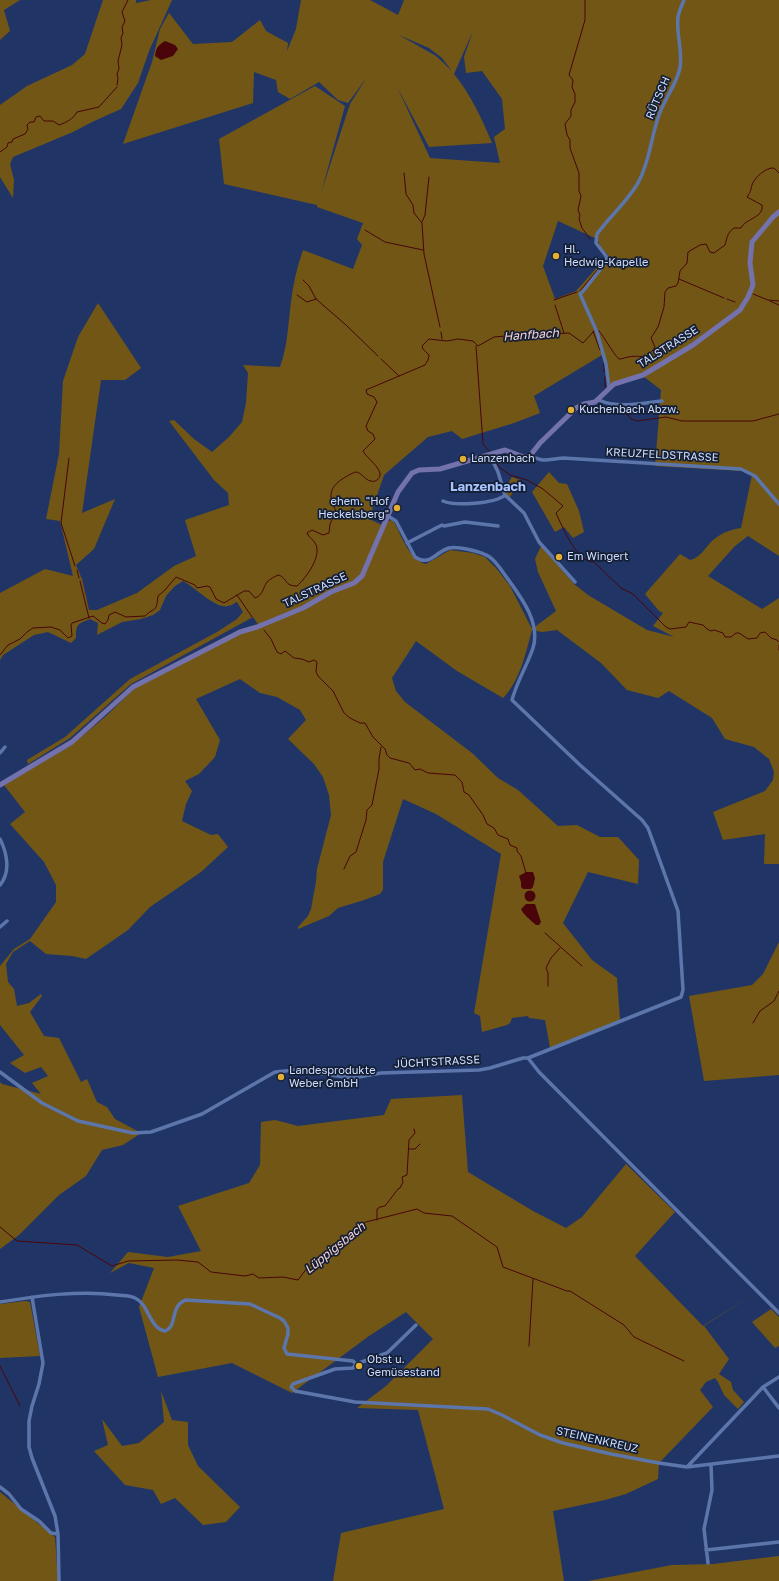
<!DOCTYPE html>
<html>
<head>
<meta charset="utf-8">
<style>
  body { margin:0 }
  canvas { display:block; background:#203565 }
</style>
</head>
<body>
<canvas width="779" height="1581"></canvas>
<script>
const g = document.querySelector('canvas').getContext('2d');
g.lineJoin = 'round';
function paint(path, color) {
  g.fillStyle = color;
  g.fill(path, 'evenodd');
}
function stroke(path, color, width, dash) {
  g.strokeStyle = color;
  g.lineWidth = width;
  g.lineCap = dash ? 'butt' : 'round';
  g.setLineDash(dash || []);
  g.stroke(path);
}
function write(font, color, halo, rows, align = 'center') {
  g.font = font + ' "Golos Text",sans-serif';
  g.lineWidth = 3.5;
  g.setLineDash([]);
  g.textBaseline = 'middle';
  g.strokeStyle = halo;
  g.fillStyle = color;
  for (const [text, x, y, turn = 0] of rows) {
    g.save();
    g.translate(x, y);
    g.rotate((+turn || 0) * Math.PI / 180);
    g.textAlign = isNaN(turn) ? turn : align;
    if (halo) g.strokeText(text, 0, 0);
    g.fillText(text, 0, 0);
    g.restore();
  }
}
const green = new Path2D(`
  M0,0H20L4,10L10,31L0,40Z
  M103,0H136V3L151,0H172L149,51L138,83L121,109L92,122L73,132L13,157L10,164L14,180L13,198L0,177V105L27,86L72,65L85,54Z
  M301,0H370L398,15L404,0H779V556L748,536L735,546L708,576L762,609L779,598V864H764L765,834L723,840L713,812L765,791L773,780L774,772L769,759L754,747L725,739L712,718L669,691L658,698L627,690L601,663L557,630L542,632L532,630C526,652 520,681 503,698L457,671L416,641L392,678L396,691L405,702L472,753L498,778L518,790L558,826L577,825L600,837H618L639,860L638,884L588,872L563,923L592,960L617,978L620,1020L550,1048L545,1020L529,1018L528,1016L512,1018L510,1023L507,1025L482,1032L480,1016L474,1013L501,854L436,814L403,799L383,862V890L380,894L364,900L338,908L329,916L298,929V927L308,916L311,909L316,882L317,869L331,815L329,795L323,777L314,764L288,739L306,720L300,710L277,697L260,693L240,679L196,699L220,740L215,757L199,774L185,781L192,791L186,804L182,821L211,835L218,834L228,847L201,872L150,907L128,930L86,959L72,956L46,954L30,941L13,952L6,964L8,982L14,989L17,1006L29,1003L41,994L42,996L30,1012L44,1036L59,1038L81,1082L87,1079L97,1102L107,1107L115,1119L141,1133L123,1145L102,1150L86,1176L59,1195L19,1235L0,1249V1082L2,1084L41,1094L32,1083L48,1076L41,1067L25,1073L10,1063L24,1055L0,1025V966L14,949L30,939L56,902V885L44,862L10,824L25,812L4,785L70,746L105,717L134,689L238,634L254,630L260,627L253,617L131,684L70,738L28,764L27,760L65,737L130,679L217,632L237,619L243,612L237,602C234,603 231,606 228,606C215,609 195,587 183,581L175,586L166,596L160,610L153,615L141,619L122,622L97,635L98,623L90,619C77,624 76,625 76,638L71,643L48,632L34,635L3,655L0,660V666V593L45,569L73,576L60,521L46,519L59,454L63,381L78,337L98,303L141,368L125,380H101L82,513L115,499L94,549L76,565L82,579L89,610H97L137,593L174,566L196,556L185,520L229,505L228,493L214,480L169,421L174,420L194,439L212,452L229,437L242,422L246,403L248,373L243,365L280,367C288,345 288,324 291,302C293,284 297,267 303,250L353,269L362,245L357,239L363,223L317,207V205L224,184L219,139L315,86L345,106L321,193L350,104L367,77L348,103L338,100L319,82L290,99L278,92L276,80L254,72L253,103L123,144L152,62L160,29L169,13L193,44L232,42L260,20L266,31L288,43L287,51L296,29ZM473,31L464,57L466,73L482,71L502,99L505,129L494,137L500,163L430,158L397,87L429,147L492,143C482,119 471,95 454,74ZM399,35L429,48L442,58L452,71L436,56ZM558,221L597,239L601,248L608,255L576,291L555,299L543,266ZM602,355L611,388L643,376L661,390L655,466L743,471L752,475L741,528C729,530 721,533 712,541C704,549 701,557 690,560L680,554L645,594L659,611L663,613L653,626L674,637L647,630L588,595L574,584L541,546L535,559L538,572L556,611L532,629L510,586L496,568L485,557L473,553L450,550L426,564C409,560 402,536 394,522L391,520L382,525L369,519L384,475L428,437L452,431L462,439L514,423L540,413L534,396Z
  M549,472L559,483L567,484L579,511L584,532L573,538L564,527L555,532L532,492Z
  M512,477L520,480L510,497L507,496L504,490Z
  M779,942V1075L704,1081L689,996L752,985L763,974Z
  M462,1095L468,1172L533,1211L566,1228L582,1217L626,1164L675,1212L635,1256L703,1326L755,1293L704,1326L729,1359L719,1374L731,1382L733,1390L744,1402L738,1409L724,1395L718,1382L715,1378L706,1382L700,1390L713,1407L659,1463L658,1479L626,1494L605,1500L553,1511L564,1581H333L341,1533L444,1509L418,1410L357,1408L386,1386L433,1339L406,1312L369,1336L292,1393L232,1363L158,1377L139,1307L154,1268L129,1263L110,1273L128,1252L168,1257L201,1251L178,1206L249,1183L260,1165L261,1122L275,1120L298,1126L384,1115L391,1099Z
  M25,1301L30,1302L40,1356L0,1358V1304Z
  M771,1309L779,1317V1346L775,1348L752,1322Z
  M161,1391L172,1420L188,1422V1445L198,1466L240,1507L226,1522L203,1525L175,1498L161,1504L153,1490L125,1485L94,1451L108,1445L102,1419L122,1446L139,1443L164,1422Z
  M0,1492L55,1537L58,1581H0Z
  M779,1556V1581H588L672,1565L713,1564Z`);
const water = new Path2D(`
  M165,41L175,45L178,49L173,56L161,60L155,56C156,48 158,45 165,41Z
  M526,872H533L535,878L533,887L531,889H523L521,887V882L519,876Z
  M524.5 896a5.5 5.5 0 1 1 11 0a5.5 5.5 0 1 1-11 0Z
  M526,904H535L541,922L539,925H536C531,920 524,916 521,909Z`);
const stream = new Path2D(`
  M585,0V20L569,75L573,80L572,87L575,94V102L571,110V116L565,124L567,135L570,140V148L579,173V191L581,196L578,210L580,215L579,219L582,228L590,239
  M117,85L118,78L117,74L119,69L118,61L122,45L121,38L123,33L122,27L125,21L122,12L128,0
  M0,152L7,147L8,143L12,142L13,139L25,134L28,129L27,125L30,122H34L36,117L40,116L44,121H53L59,125C67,122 73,119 77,112L99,107L117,87
  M404,173L406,194L413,205L414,213L422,223L424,254L440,327
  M422,222L425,215L429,177
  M365,230L385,242L423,250
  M679,279L724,298
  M303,280L309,286L316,299L346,325L378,356
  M580,291L604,262L605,258
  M753,294L768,300L779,301
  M297,295L307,302L316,299
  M727,299L735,302
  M554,300L577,292
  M770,301L779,305
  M555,305L564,333
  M597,329C601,331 613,354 619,359C623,359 626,357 629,357C641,354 645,362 655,347L651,338L658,327L664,307L665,292L668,288L676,286L678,283L680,271L687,263L688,252L700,245L706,244L710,252L714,253L725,245C727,238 727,233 734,228H741C746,218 764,218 762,205L747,197C751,191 750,192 752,185C754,178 766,167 774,168L779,173
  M593,331L600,350
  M441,332L442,339
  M476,346L483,444L490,452
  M381,359L399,376
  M604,363V372
  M605,377V387
  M618,407L619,410L628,415L631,419L637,421L666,417L682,421H753L779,414
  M493,457L499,467L510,475L527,480L543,489L563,506L556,513C562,526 577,563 594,562L621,588L633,594L666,627L670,629L686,627L689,622L703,625L707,629L711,631L714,630L723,633L725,637H731L736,633H739L748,639L757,638L760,633L765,632L771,638L777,640L779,642
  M69,458L61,523L75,566
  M77,570L79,578
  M80,581L89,618
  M237,595L252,617
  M264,630L271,639L277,652L281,654L285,651L294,658L302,659L309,662L314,660L317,662L316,672L318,676L333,691L344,713L350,718L360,723H365L373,737L385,749L387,755L390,758L409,763L415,770L420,769L428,773L455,775L462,782L464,792L469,795L483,815L487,824L494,828L498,835L508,839L510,845L517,848V851L521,856L526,873
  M779,645V650
  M0,655L8,645L20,639L27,632L33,628L51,627L60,630L68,638L72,636L71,625L72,623L93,616L102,623L105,624L108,620L109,615L115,612L126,617L145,616C155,606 156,614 158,596L165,590L176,577L195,585L197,588L207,586L210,587L216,599L224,603L244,591H249L255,598C263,595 263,588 267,582C270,579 275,576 279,575C288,579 284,586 297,586C306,578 323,555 315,543C313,539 309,538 307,533L312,530L323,535L329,533L330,524L336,512C335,507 331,502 331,497C330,484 345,477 355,472C362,472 364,480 371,481C373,482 375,481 377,480C388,472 366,458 363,451L375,439L373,434L368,431L366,426L377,402L374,397L367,394L366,390L425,365L428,360L429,355L423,349L422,346L429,339L447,341L458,339L466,340L473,341L478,346L494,337L541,333L548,334L569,333L583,343L594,331
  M344,869L350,856L356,852L366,820L367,810L372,805L379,769V759L381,747
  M545,933L582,966
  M548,986V973L546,968L551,958L560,948
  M753,1023L760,1011L774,1001L779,991
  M409,1149H415L420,1144
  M377,1220V1209L380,1207L385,1206L398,1189L400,1188L403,1182L402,1177L407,1175L409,1140L415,1133L414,1129
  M0,1227L17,1241L77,1245L112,1266L128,1261L177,1260L198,1262L211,1272L245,1276L253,1274L259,1278L283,1277L298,1280L307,1268L334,1250L362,1223L417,1209L424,1213L452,1216L471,1229L497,1247L503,1267L567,1291H570L624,1325L634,1337L684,1361
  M529,1346L533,1279
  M0,1366L20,1406`);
const minor = new Path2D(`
  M609,388L606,364L597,332L580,294L584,290L607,261L606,256L596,243L597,234C609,217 632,197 640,179C650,158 651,139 658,118C663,101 676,86 680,68C683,51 676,35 678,17C679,11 682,5 684,0
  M599,400C618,409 642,403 662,401
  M490,455L498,472L505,495L524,513L539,542L575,582
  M531,456C545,463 548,459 563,458L741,469L755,476L779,504
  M443,501C454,506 495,504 505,495
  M407,543L442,525L444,526L465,522L498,526
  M0,753L5,747
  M0,839C7,853 11,872 0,885
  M0,927L7,921
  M528,1058L539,1072L779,1313
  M0,1072L42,1103L78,1121L133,1133L151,1132L202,1114L275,1072L295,1070L353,1078L381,1073L479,1070L490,1068L523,1058H528L681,997L683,990L678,911L648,828L642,820L580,765L512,700C517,681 527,666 533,648C542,619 515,590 500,568C496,563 492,557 486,555C478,551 457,546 449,548C435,552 430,567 415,557L396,521L388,516
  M32,1297L43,1363L39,1384L32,1406L29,1421V1447L32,1458L55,1516L58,1534L59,1581
  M0,1302C38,1296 78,1290 117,1295C122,1296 129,1295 135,1298C149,1304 149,1328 165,1331C178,1327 169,1306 186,1300L250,1304L280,1318L284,1321L288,1328V1334L284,1348L287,1354L353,1361L356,1364L353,1368L335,1369L293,1384L291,1387L295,1391L355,1402L488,1409L502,1415L540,1435L563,1443L611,1454L659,1463L687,1467L779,1456
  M356,1364L387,1353L416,1325
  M763,1387L779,1408
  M687,1467L763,1387L779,1377
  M0,1487L9,1494L21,1509L39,1521L51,1533L58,1534
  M706,1550L779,1542
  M708,1563L704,1529L712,1490L711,1465`);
const secondary = new Path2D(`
  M0,785L72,742L133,687L240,632L257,627L303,608L331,592L354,583L362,576L398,492L412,473L419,470L440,469L505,450L524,457H529L540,443L576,408L584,404L595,402L614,384L643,375L693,345L740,310L748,297L753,285L750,263L752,242L773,217L779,212`);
const markers = [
  [556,256,4,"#e2af34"],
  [571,410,4,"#e2af34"],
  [463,459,4,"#e2af34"],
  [397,508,4,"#e2af34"],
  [559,557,4,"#e2af34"],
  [281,1077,4,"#e2af34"],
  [359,1366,4,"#e2af34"]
];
const streetNames = [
  ["RÜTSCH",658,98,-67],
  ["TALSTRASSE",668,347,-32],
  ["KREUZFELDSTRASSE",662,455,3],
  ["TALSTRASSE",315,590,-25],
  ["JÜCHTSTRASSE",437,1062,-3],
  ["STEINENKREUZ",597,1440,13]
];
const poiNames = [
  ["Hl.",564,250],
  ["Hedwig-Kapelle",564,263],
  ["Kuchenbach Abzw.",579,410],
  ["Lanzenbach",471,459],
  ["ehem. \"Hof",389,502,"right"],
  ["Heckelsberg\"",389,515,"right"],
  ["Em Wingert",567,557],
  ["Landesprodukte",289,1071],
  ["Weber GmbH",289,1084],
  ["Obst u.",367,1360],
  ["Gemüsestand",367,1373]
];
const waterNames = [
  ["Hanfbach",531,335,-4],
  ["Lüppigsbach",335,1248,-39]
];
const quarterNames = [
  ["Lanzenbach",488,487]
];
paint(green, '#715616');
paint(water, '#490509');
stroke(stream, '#490509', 1);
stroke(minor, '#5c76ab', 3.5);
stroke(secondary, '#7372ac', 5);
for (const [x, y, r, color] of markers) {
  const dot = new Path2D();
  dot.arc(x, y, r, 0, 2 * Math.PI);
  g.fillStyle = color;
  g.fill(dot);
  stroke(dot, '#141e34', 1.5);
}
write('11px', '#d0dffe', '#141e34', streetNames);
write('11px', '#d0dffe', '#141e34', poiNames, 'left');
write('italic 12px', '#f9d6d3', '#141e34', waterNames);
write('bold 13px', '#a7c4ff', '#141e34', quarterNames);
</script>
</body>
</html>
